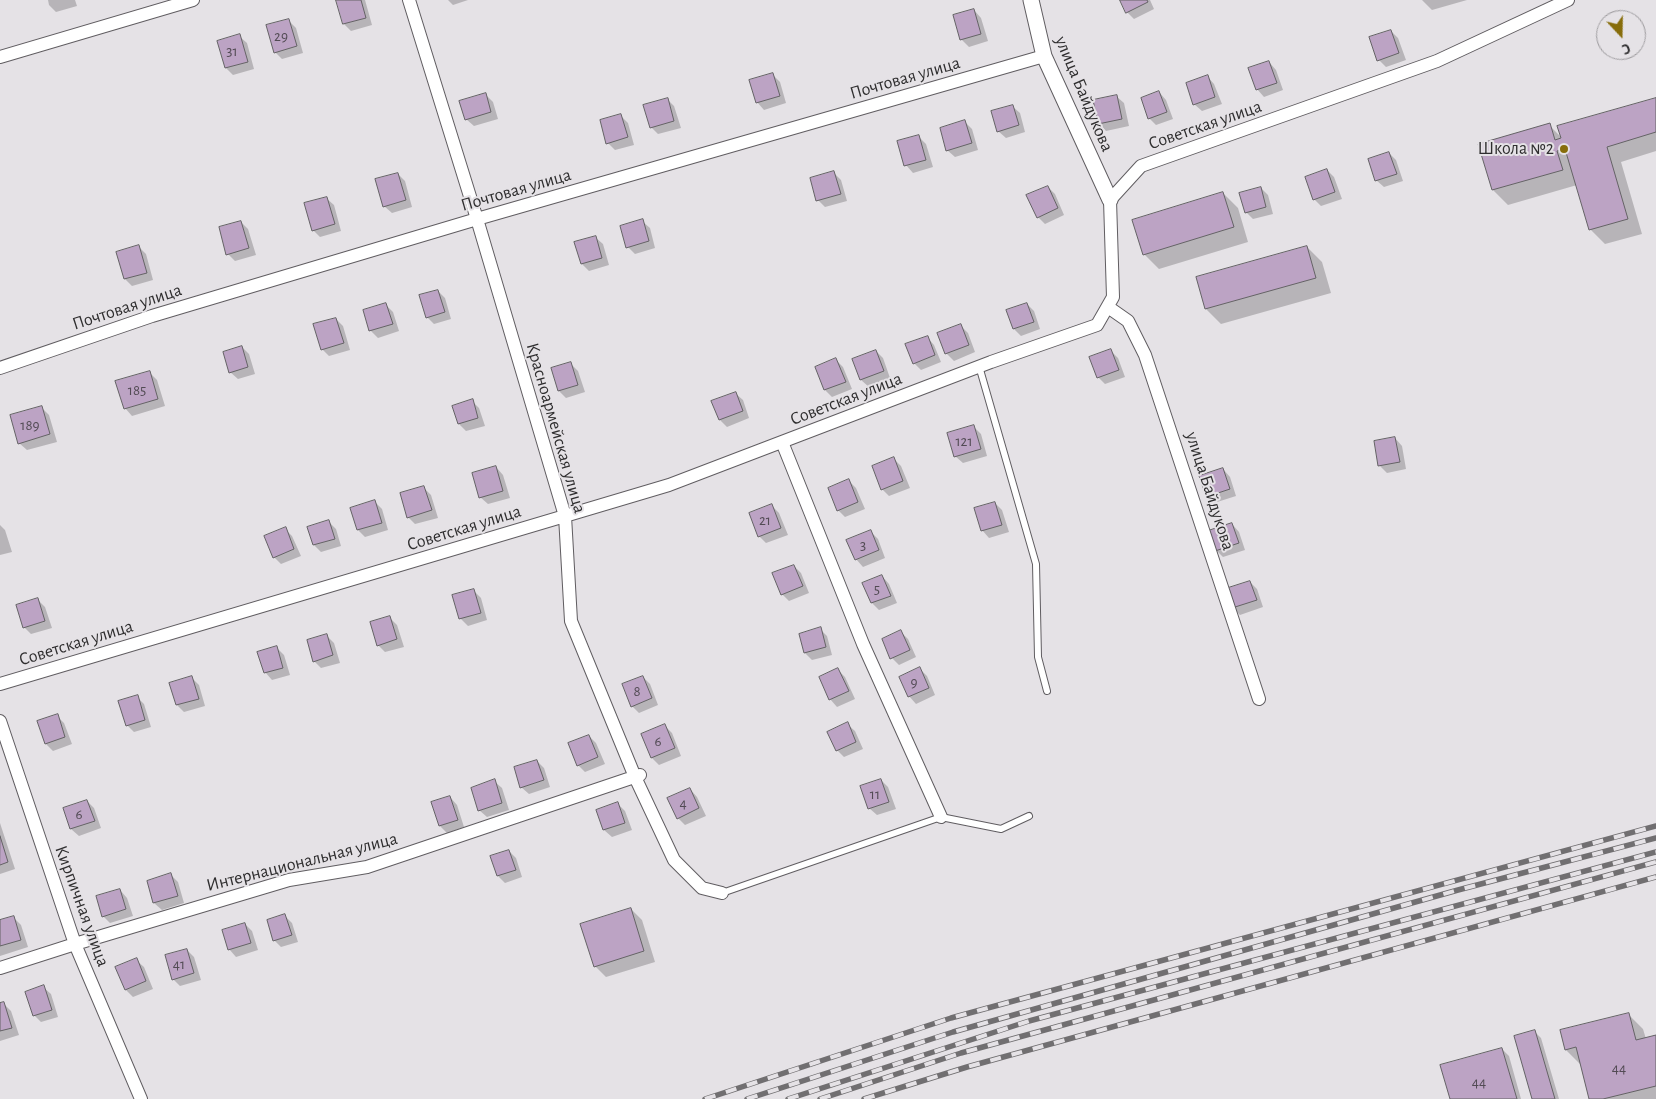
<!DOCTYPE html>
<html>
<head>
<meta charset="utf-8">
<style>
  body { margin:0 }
  #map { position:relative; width:1656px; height:1099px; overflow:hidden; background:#e5e2e6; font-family:"Alegreya Sans",sans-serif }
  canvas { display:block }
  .north { position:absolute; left:1596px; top:10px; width:50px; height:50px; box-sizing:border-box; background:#e5e2e6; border:1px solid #9c9a9d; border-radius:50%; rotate:159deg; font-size:14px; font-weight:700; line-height:20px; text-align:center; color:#2f2e2f }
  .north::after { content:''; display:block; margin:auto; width:18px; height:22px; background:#876d0b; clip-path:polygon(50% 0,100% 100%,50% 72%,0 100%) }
</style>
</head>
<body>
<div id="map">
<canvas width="1656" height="1099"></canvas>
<div class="north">С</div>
</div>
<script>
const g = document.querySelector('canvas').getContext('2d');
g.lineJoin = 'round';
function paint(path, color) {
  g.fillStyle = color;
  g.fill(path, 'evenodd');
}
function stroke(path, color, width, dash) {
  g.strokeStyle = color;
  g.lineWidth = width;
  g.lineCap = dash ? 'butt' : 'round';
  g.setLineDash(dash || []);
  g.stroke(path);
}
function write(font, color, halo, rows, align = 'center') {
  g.font = font + ' "Alegreya Sans",sans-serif';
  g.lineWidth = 4;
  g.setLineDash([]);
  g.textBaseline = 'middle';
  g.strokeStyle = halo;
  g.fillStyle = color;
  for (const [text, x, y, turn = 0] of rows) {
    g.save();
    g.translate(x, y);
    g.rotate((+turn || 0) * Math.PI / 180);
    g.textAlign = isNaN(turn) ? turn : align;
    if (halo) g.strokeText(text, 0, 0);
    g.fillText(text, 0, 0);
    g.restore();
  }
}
const shadow = new Path2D(`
  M48,0H75L77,6L56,12L49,5Z
  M337,0H365L372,25L351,31L344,24Z
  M448,0H468L453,5Z
  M1121,0H1150L1154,9L1134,19L1127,12Z
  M1422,0H1467L1432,10Z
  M974,10L981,18L988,41L969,47L961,39Z
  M288,20L296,28L303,53L282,59L275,52Z
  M1391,31L1398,38L1406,60L1386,67L1379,60Z
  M239,36L247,43L254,69L233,75L226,68Z
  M1269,62L1276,70L1283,90L1264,97L1257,89Z
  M773,75L780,82L786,103L764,110L757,102Z
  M1207,76L1214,84L1222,104L1202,111L1194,104Z
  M1159,92L1166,100L1173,119L1156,125L1149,118Z
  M485,94L493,102L498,119L474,126L466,119Z
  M1116,96L1124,103L1129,126L1106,131L1099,123Z
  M667,99L674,106L681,128L658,134L651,127Z
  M1656,99V151L1621,162L1642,234L1605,244L1590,229L1577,185L1508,205L1493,190L1480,145L1549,125L1561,137Z
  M1012,106L1020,113L1025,132L1006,138L998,131Z
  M621,116L628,123L634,145L615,150L608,143Z
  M965,122L972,129L978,150L955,157L947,150Z
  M919,137L926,144L933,167L913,173L906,165Z
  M1389,153L1396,160L1403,181L1384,187L1376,180Z
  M1327,170L1334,177L1342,199L1321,206L1314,199Z
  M834,173L841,180L847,201L825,207L818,200Z
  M398,174L405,181L412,207L392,213L384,206Z
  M1048,187L1055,194L1064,215L1045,224L1038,217Z
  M1261,188L1268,195L1273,214L1253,219L1246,212Z
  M1223,193L1238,208L1248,242L1159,269L1144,254Z
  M326,198L334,205L341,231L320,237L313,230Z
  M642,221L650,228L655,248L635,254L628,247Z
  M241,222L248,229L256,255L235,261L228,254Z
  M595,237L603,244L609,265L589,271L582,264Z
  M139,247L146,254L153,280L132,286L125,279Z
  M1307,247L1322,262L1331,293L1221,324L1206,309L1198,278Z
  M438,291L445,298L451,319L434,324L427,317Z
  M1027,304L1034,311L1040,329L1021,336L1014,329Z
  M386,305L393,312L399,331L378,338L371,331L365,311Z
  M336,319L343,326L350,350L329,356L322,349Z
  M961,326L968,333L975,352L954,361L946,353Z
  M927,337L934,345L941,362L921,370L914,363Z
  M242,347L249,354L255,374L238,379L230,372Z
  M876,351L883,358L890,378L869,387L861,380L854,359Z
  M1111,351L1118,358L1125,377L1105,384L1098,377Z
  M836,360L843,367L852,389L832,397L825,390L816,367Z
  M571,364L578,371L585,392L566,398L559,391Z
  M149,372L157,380L165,406L132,416L125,408Z
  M735,393L743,400L749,418L727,427L720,420L713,402Z
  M472,401L479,408L485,426L466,431L459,424L454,406Z
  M41,407L49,415L57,442L27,450L19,443Z
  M974,427L981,434L987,456L963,463L955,456Z
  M1395,438L1402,446L1406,469L1387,473L1380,466Z
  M894,459L901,466L910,488L889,496L882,489Z
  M496,467L503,475L510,498L488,504L480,497Z
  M1223,469L1230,477L1236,496L1214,503L1207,496Z
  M849,481L856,488L865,509L845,517L838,510Z
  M424,488L431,495L438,518L415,524L408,517Z
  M374,501L382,509L388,530L365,537L358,530L352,508Z
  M995,503L1002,510L1009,532L989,538L982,530Z
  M771,505L779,513L788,535L766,543L759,536Z
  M329,522L336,529L341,546L321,552L314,545L309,528Z
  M1232,524L1239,532L1245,550L1223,557L1216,550Z
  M0,525L5,530L12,552L0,555Z
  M285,529L292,536L301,556L281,564L274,557Z
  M870,531L878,539L885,558L863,567L856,559Z
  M794,566L801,573L809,593L789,601L782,594Z
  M882,576L889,584L897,603L879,610L872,603Z
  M1250,582L1257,589L1263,607L1240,615L1233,608Z
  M473,590L481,598L487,620L468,626L460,618Z
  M38,600L45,607L52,628L31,634L24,627Z
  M390,618L397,625L404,647L385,652L378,645Z
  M820,629L827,636L832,655L812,660L805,653L800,634Z
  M901,632L908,639L916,657L899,665L892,658Z
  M327,636L334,643L340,663L321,668L314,661Z
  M277,648L284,655L290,675L272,680L265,672Z
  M920,669L927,676L935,695L916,704L909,696Z
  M838,670L845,677L855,699L837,707L830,699Z
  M643,677L650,684L658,705L639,713L632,706Z
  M192,678L199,685L205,706L184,712L177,705Z
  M137,697L144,704L151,727L134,732L127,725Z
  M57,716L64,723L72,744L53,751L46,744Z
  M847,724L855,731L863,749L844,757L837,750Z
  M665,726L672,733L681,756L659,765L652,758L643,735Z
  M589,736L596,743L605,764L585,772L578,765Z
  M537,761L544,768L550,787L529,794L521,787Z
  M881,780L888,787L896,809L877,815L869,808Z
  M494,781L502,788L509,810L487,817L479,810Z
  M690,789L697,797L706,816L685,825L678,818Z
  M450,797L457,805L464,827L447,833L440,826Z
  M87,801L94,808L101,828L79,836L71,829L65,809Z
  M618,804L625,811L632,830L612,837L604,830L598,811Z
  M0,823L15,869L0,874Z
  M509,851L516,858L522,877L505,883L498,876L491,857Z
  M171,875L178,882L184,903L162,910L154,903L148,882Z
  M120,890L127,898L133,916L110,923L103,916Z
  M631,909L642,920L655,962L606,977L595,966Z
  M285,916L292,923L298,942L281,947L274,940Z
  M13,917L21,925L28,947L0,956V922Z
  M245,924L252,931L258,950L236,957L229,949Z
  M187,950L194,957L201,980L180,986L173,979Z
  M136,960L144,967L153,989L133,997L126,990L117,968Z
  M43,987L51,994L58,1017L41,1022L34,1015Z
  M4,1004L11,1011L19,1035L0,1041V1005Z
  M1628,1014L1643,1029L1646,1039L1656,1036V1099H1590L1581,1065L1566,1050Z
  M1534,1031L1541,1038L1559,1099H1533Z
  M1502,1049L1509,1056L1521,1099H1451Z`);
const building = new Path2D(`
  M336,0H361L366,18L343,24Z
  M1120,0H1147L1148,2L1126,13Z
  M974,9L981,34L960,40L953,15Z
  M289,19L297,46L274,53L266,25Z
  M1391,30L1399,53L1377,61L1369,37Z
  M240,34L248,62L225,68L217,41Z
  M1269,61L1277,83L1256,90L1248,68Z
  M773,73L780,96L756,103L749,80Z
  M1208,75L1215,97L1193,105L1186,83Z
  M1159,91L1167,112L1148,119L1141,98Z
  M486,93L491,112L465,120L459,101Z
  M1117,95L1122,119L1098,124L1093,100Z
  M668,98L674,121L650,128L643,105Z
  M1656,98V132L1607,147L1628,219L1589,230L1565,149L1557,151L1563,170L1492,190L1478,144L1550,123L1555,140L1561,138L1557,126Z
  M1013,105L1019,125L997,132L991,111Z
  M621,114L628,137L606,144L600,120Z
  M965,120L972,143L946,151L940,128Z
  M919,135L926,160L904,166L897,141Z
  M1389,152L1397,174L1375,181L1368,159Z
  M1327,169L1335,192L1313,200L1305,177Z
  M834,171L841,194L816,201L810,178Z
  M398,173L406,200L383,207L375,179Z
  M1048,186L1058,208L1037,218L1026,195Z
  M1261,187L1266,207L1245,213L1239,193Z
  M1223,192L1234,227L1143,255L1132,220Z
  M327,197L335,224L312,231L304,203Z
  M643,219L649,241L626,248L620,226Z
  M241,221L249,248L226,255L219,227Z
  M596,236L602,258L581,264L574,242Z
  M139,245L147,273L124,279L116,252Z
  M1307,246L1316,278L1205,309L1196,277Z
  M438,290L445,312L426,318L419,295Z
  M386,303L393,324L369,331L363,310Z
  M1027,303L1034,322L1013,329L1006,310Z
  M336,318L344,343L321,350L313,324Z
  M961,324L969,345L945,354L937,333Z
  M928,336L935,355L913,364L905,344Z
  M242,346L248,367L229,373L223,352Z
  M1111,349L1119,370L1097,378L1089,357Z
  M876,350L884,371L860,380L852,359Z
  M836,358L846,382L824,390L815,367Z
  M571,362L578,385L558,391L551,368Z
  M150,371L158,399L124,409L115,381Z
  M736,392L743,411L719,420L711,401Z
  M473,399L478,418L458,424L452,406Z
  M42,406L50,434L18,444L10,415Z
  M974,425L981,449L954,457L947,433Z
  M1395,437L1400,462L1378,466L1374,441Z
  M894,457L903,481L881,490L872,466Z
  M496,466L503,491L479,498L472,473Z
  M1223,468L1230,489L1206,497L1199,476Z
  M849,479L858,502L837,511L828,488Z
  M424,486L432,510L407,518L400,493Z
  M375,500L382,523L357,530L350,508Z
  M995,502L1002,525L981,531L974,508Z
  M772,504L781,528L758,537L749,513Z
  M329,520L335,539L313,545L307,527Z
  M1232,523L1239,543L1215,551L1208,531Z
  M286,527L294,549L273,558L264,536Z
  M871,530L879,550L855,560L846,540Z
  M794,565L803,586L781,595L772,573Z
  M882,575L891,596L871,603L862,583Z
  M1250,581L1257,600L1232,608L1225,589Z
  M474,589L481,613L459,619L452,595Z
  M38,598L45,621L23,628L16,605Z
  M390,616L397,639L377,646L370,622Z
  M821,627L826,647L804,653L799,634Z
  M901,630L910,650L890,659L882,639Z
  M327,634L333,655L313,662L307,640Z
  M277,646L283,668L264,673L257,652Z
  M920,667L929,688L908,697L899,677Z
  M838,668L849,691L829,700L819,677Z
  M192,676L199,699L176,705L169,683Z
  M643,676L652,698L631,707L622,684Z
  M138,695L145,720L126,726L118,701Z
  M58,714L65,737L45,744L37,721Z
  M848,722L856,742L836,751L827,732Z
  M665,724L675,748L651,758L641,734Z
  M589,735L598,757L577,766L568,743Z
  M537,760L544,780L520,788L514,767Z
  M495,779L502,803L478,811L471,788Z
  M881,779L889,802L868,809L860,786Z
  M690,788L699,808L677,819L667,798Z
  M450,796L458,820L439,826L431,802Z
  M87,800L95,821L70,829L63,808Z
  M618,802L625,823L603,830L596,810Z
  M0,836L8,862L0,865Z
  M509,850L516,870L497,876L490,856Z
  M171,873L178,896L153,903L147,881Z
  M120,889L126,909L102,917L96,896Z
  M631,908L644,951L594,967L580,924Z
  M285,914L292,935L273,941L267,920Z
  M14,916L21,940L0,946V920Z
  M245,923L251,943L228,950L222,930Z
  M187,949L194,973L172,980L165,955Z
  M137,958L146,981L125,990L115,967Z
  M44,985L52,1010L33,1016L25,992Z
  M4,1002L12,1028L0,1031V1003Z
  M1629,1013L1636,1040L1656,1035V1086L1603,1099H1589L1576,1047L1565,1050L1560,1030Z
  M1535,1030L1555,1099H1532L1514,1036Z
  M1502,1048L1517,1099H1450L1440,1065Z`);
const service = new Path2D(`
  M979,366L1036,564L1038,657L1047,691
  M722,893L941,817L1001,829L1029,816`);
const minor = new Path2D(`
  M409,0L477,219L565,516L571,621L635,777L674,860L702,888L722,893
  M0,57L193,0
  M1108,307L1128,321L1145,355L1259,699
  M0,368L152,316L477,219L1044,56
  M782,442L863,644L941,817
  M0,684L669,485L991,362L1097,325L1113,297L1110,200L1141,166L1437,61L1568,0
  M0,721L75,944L141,1099
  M0,968L75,944L289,880L367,867L640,775`);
const tertiary = new Path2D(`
  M1031,0L1044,56L1110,200`);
const rail = new Path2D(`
  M705,1099L951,1018L1656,826
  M747,1099L953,1032L1458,890L1656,838
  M788,1099L1029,1021L1656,852
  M820,1099L961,1053L1656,862
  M864,1099L967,1067L1656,877`);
const markers = [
  [1564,149,5,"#876d0b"]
];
const numberNames = [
  ["29",281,36],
  ["31",232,51],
  ["185",137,390],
  ["189",30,425],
  ["121",964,441],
  ["21",765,520],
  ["3",863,545],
  ["5",877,589],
  ["9",914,682],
  ["8",637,691],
  ["6",658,741],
  ["11",875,794],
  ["4",683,803],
  ["6",79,814],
  ["41",179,964],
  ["44",1619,1068],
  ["44",1479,1082]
];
const streetNames = [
  ["Почтовая улица",905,78,-16],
  ["улица Байдукова",1084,94,67],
  ["Советская улица",1205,125,-19],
  ["Почтовая улица",516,190,-16],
  ["Почтовая улица",127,307,-18],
  ["Советская улица",846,399,-21],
  ["Красноармейская улица",556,428,74],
  ["улица Байдукова",1210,491,72],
  ["Советская улица",464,528,-17],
  ["Советская улица",76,643,-17],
  ["Интернациональная улица",302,862,-14],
  ["Кирпичная улица",82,906,70]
];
const poiNames = [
  ["Школа №2",1554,149]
];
paint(shadow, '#0003');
paint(building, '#bca3c4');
stroke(building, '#646265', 1);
stroke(service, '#605d61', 8);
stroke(minor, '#605d61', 14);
stroke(tertiary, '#605d61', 17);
stroke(service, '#fff', 6);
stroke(minor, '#fff', 12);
stroke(tertiary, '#fff', 15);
stroke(rail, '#716f71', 5.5);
stroke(rail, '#e5e2e6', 4, [11]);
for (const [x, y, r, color] of markers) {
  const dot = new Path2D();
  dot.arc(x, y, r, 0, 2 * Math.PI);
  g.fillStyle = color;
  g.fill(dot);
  stroke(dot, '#e5e2e6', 2);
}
write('15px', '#524b54', null, numberNames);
write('18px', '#2f2e2f', '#e5e2e6', streetNames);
write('18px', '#2f2e2f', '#e5e2e6', poiNames, 'right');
</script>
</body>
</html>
